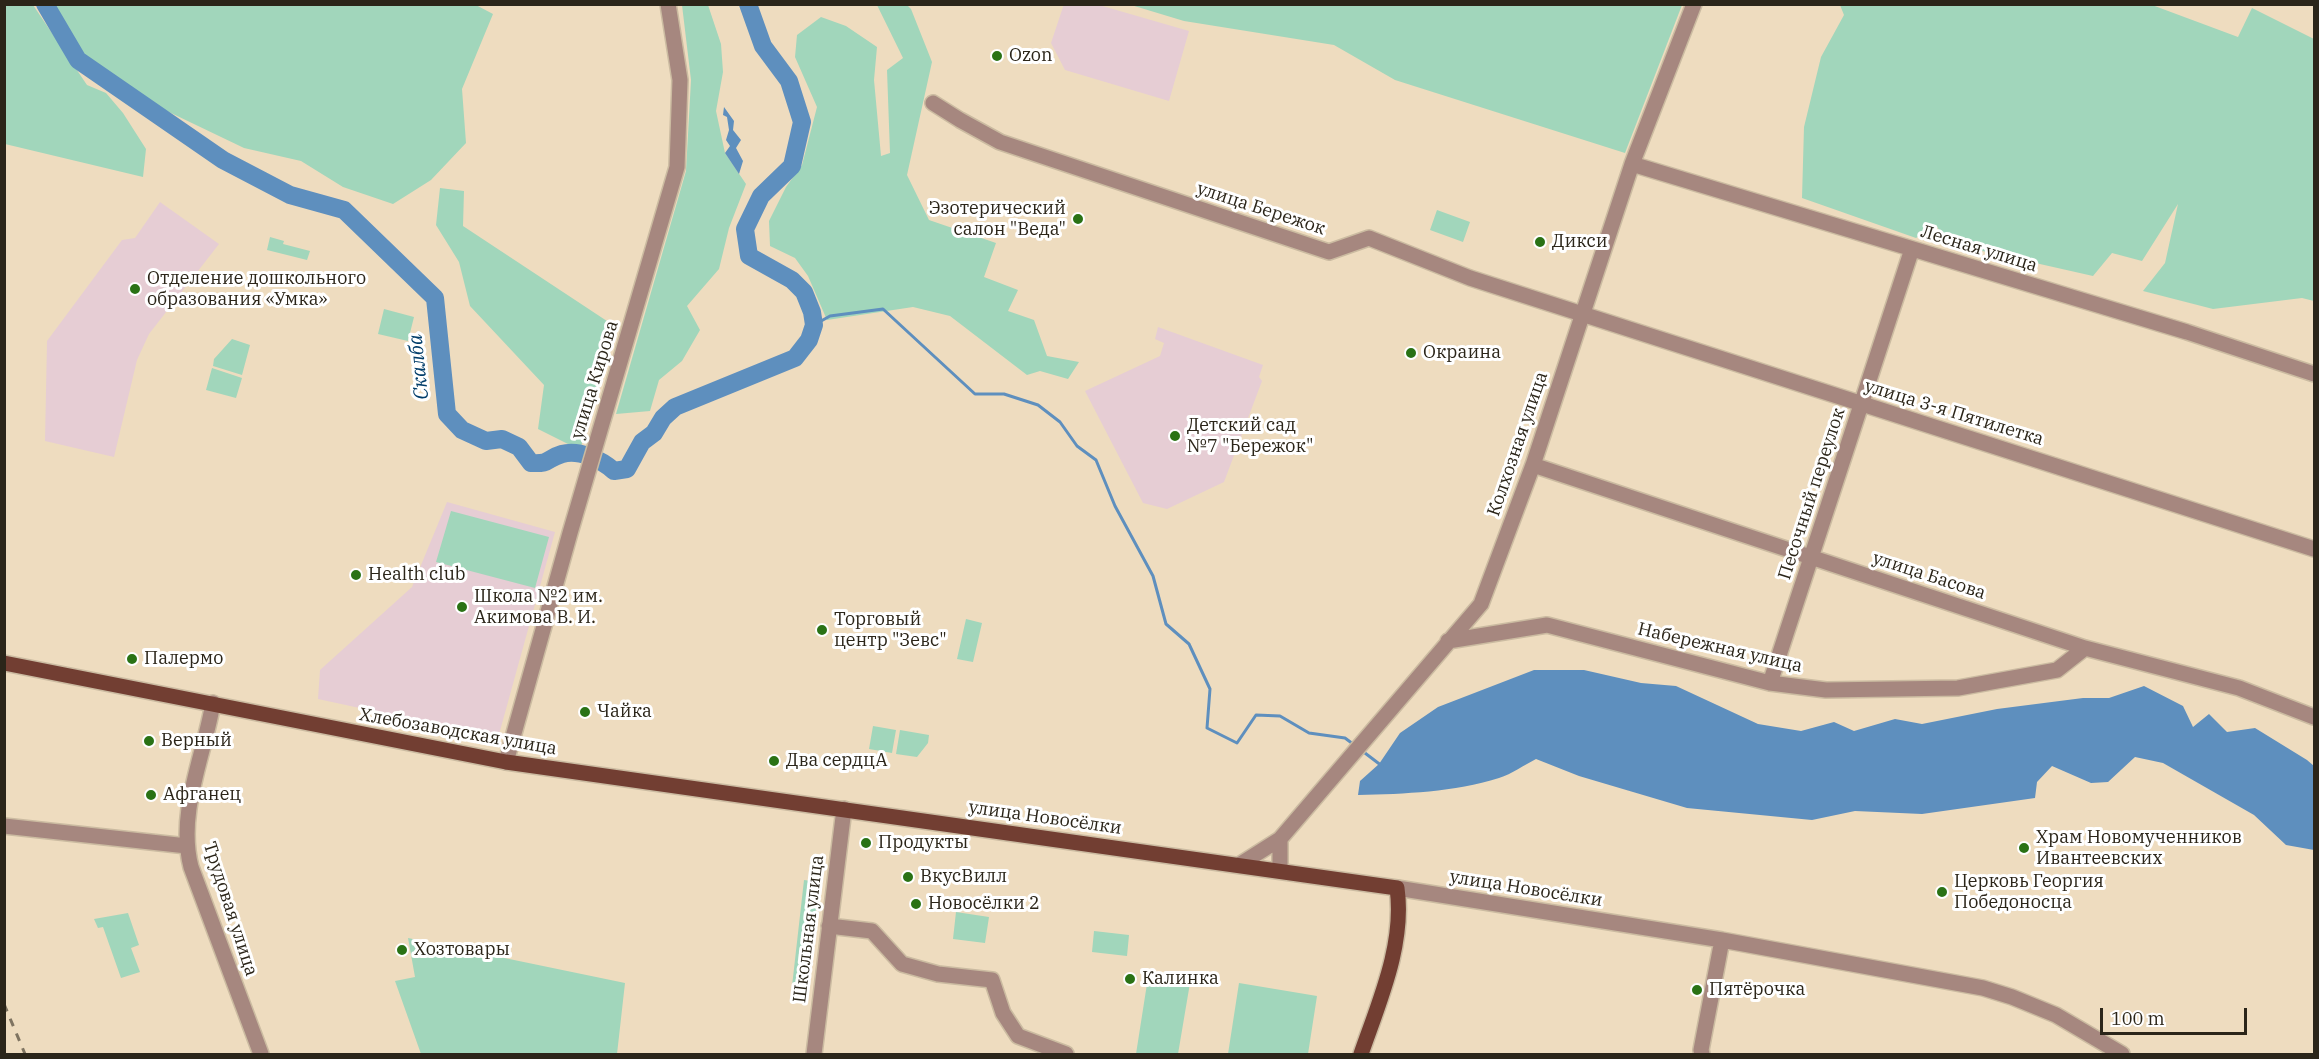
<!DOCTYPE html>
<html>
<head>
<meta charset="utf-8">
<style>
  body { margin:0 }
  #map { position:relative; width:2319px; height:1059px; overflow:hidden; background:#eedcbf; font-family:"IBM Plex Serif",serif }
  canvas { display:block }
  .frame { position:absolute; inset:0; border:6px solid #2b2519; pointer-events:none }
  .scale { position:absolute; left:2100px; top:1008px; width:147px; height:27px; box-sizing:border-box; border:3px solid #2b2519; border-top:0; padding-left:8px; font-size:18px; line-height:21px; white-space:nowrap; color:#2b2519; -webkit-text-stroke:4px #fff; paint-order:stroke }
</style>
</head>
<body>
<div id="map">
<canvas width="2319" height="1059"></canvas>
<div class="frame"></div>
<div class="scale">100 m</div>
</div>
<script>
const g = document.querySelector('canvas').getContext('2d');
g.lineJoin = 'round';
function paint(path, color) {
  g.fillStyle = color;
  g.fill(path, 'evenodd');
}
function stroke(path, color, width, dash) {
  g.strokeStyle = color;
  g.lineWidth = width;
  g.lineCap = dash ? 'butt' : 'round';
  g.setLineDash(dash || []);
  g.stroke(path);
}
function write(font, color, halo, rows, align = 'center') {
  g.font = font + ' "IBM Plex Serif",serif';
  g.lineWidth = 6;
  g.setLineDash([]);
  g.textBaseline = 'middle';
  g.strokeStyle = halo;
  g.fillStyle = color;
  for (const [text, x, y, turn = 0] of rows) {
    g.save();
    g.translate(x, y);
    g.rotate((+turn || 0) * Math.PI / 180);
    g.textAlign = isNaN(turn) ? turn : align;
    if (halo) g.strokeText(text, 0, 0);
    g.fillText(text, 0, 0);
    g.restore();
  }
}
const education = new Path2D(`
  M1064,4L1099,5L1189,31L1169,101L1065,70L1051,43Z
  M160,202L219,244L149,334L137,360L114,457L45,441L47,341L122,240L135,238Z
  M1158,327L1263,365L1259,377L1262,381L1224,482L1167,509L1143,503L1085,391L1160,356L1164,343L1155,339Z
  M447,502L555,532L498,738L318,699L320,670L412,587Z`);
const green = new Path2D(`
  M5,4L33,5L87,85L106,93L123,113L146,149L143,177L5,144Z
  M474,4L493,14L462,89L466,143L431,180L393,204L343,187L301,161L244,148L123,90L78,60L45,5Z
  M682,5H708L721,44L723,72L716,111L725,153L746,184L729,228L719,269L687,306L700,330L682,361L659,380L650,411L616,414L686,171L691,80Z
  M877,5H907L911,9L932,62L907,175L929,220L996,243L984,277L1018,290L1008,311L1034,320L1047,356L1079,362L1068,379L1040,371L1027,375L950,316L913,307L827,320L808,276L795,258L770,246L769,221L786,187L802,165L817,107L795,57L797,35L821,17L846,26L877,47L874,80L881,156L890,153L887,70L903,58Z
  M1131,5H1682L1625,153L1395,80L1334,45L1184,21Z
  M1840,5H2152L2238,37L2252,8L2314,39V301L2302,298L2213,309L2143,291L2165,263L2178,204L2142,261L2112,253L2093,276L1947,243L1936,225L1916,238L1802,198L1804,127L1821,57L1844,15Z
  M440,188L464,191L463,226L616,327L580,450L538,429L544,385L470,306L459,262L436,225Z
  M1437,210L1470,222L1463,242L1430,230Z
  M270,237L284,241L283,244L310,251L307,260L267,250Z
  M384,309L414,317L408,341L378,334Z
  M232,339L250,345L242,375L213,366L214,359Z
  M212,368L242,378L236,398L206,390Z
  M451,511L549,537L535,588L436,562Z
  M966,619L982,623L973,662L957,659Z
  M873,726L896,730L892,753L869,749Z
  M900,730L929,735L928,743L917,757L896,754Z
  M804,880L819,882L807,997L791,995Z
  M956,912L989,917L985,943L953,939Z
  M128,913L139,945L131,948L140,972L121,978L103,927L98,928L94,919Z
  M1094,931L1129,935L1127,956L1092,952Z
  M408,938L625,983L617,1054H421L395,981L415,977Z
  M1149,971L1191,977L1178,1054H1136Z
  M1239,983L1317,996L1308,1054H1228Z`);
const water = new Path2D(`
  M724,107L734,121L733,130L741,140L736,148L743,161L739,174L725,153L730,146L726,140L729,130L727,117L723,115Z
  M1534,670H1584L1641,683L1676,686L1758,724L1801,731L1834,722L1854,731L1895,719L1922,724L1997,709L2083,698H2109L2144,686L2183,706L2193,727L2209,714L2227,732L2255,728L2307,760L2314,766V850L2286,845L2254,815L2163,763L2135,757L2108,782L2091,783L2052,766L2037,782L2035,798L1922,814L1855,811L1812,820L1687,808L1579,776L1536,759C1524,765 1512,774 1499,778C1454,792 1405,794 1358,795L1360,781L1379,764L1400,733L1438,707Z`);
const stream = new Path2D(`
  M814,325L830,316L883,309L975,394H1004L1038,405L1060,422L1077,446L1096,460L1115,506L1153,576L1166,624L1189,644L1210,689L1207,728L1237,743L1256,715L1280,716L1309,733L1345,738L1353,744
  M1361,750L1382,766`);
const river = new Path2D(`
  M45,4L78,60L223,160L290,195L344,210L435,298L447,414L462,430L486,441L502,439L519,447L531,463C552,464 545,459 562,454C579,449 602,460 614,471L627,469L642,442L654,433L663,418L675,407L795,358L809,340L814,325L812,312L804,292L792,280L749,256L745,229L761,196L792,166L802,122L789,81L763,46L748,4`);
const minor = new Path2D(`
  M933,103L960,120L1000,142L1329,252L1369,238L1470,278L2314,549
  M1632,164L2187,332L2314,374
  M1533,465L2085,648L2239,688L2314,717
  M1448,641L1547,625L1770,683L1826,690L1958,688L2057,670L2085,648
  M1770,683L1912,249
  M213,703C204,756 177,813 191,867L261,1054
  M506,762L570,533L677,167L680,80L668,4
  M4,826L187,846
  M1239,865L1280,839L1481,604L1533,465L1632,164L1694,4
  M1280,871V839
  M1397,888L1722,940L1983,988L2012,997L2056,1015L2122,1054
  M829,926L872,931L902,964L938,974L992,980L1003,1013L1018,1036L1066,1054
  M814,1054L844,809
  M1702,1054L1701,1050L1722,940`);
const major = new Path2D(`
  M4,663L506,762L1397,888C1405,944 1379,1002 1361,1054`);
const rail = new Path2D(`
  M4,1004L25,1054`);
const markers = [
  [997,56,6,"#2a7215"],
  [1078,219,6,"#2a7215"],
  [1540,242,6,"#2a7215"],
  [135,289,6,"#2a7215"],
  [1411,353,6,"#2a7215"],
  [1175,436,6,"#2a7215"],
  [356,575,6,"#2a7215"],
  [462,607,6,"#2a7215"],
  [822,630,6,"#2a7215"],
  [132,659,6,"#2a7215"],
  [585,712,6,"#2a7215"],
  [149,741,6,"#2a7215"],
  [774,761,6,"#2a7215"],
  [151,795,6,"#2a7215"],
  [866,843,6,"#2a7215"],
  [2024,848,6,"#2a7215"],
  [908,877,6,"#2a7215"],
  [1942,892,6,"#2a7215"],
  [916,904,6,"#2a7215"],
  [402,950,6,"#2a7215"],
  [1130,979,6,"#2a7215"],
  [1697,990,6,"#2a7215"]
];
const poiNames = [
  ["Ozon",1009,56],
  ["Эзотерический",1066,209,"right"],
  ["салон \"Веда\"",1066,230,"right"],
  ["Дикси",1552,242],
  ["Отделение дошкольного",147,279],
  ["образования «Умка»",147,300],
  ["Окраина",1423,353],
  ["Детский сад",1187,426],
  ["№7 \"Бережок\"",1187,447],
  ["Health club",368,575],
  ["Школа №2 им.",474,597],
  ["Акимова В. И.",474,618],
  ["Торговый",834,620],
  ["центр \"Зевс\"",834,641],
  ["Палермо",144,659],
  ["Чайка",597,712],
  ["Верный",161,741],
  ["Два сердцА",786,761],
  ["Афганец",163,795],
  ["Храм Новомученников",2036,838],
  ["Ивантеевских",2036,859],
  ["Продукты",878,843],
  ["ВкусВилл",920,877],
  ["Церковь Георгия",1954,882],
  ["Победоносца",1954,903],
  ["Новосёлки 2",928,904],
  ["Хозтовары",414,950],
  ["Калинка",1142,979],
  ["Пятёрочка",1709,990]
];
const streetNames = [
  ["улица Бережок",1261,209,18],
  ["Лесная улица",1979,249,17],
  ["улица Кирова",595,380,-73],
  ["улица 3-я Пятилетка",1954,413,17],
  ["Колхозная улица",1518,444,-71],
  ["Песочный переулок",1812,494,-72],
  ["улица Басова",1929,576,18],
  ["Набережная улица",1720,648,13],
  ["Хлебозаводская улица",458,732,10],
  ["улица Новосёлки",1045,818,8],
  ["улица Новосёлки",1526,889,9],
  ["Трудовая улица",230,909,72],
  ["Школьная улица",809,929,-83]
];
const waterNames = [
  ["Скалба",419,367,-96]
];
paint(education, '#e6cdd4');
paint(green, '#a1d6bb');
paint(water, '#5e8fbe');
stroke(stream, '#5e8fbe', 3);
stroke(river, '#5e8fbe', 18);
stroke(minor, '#cbbba1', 18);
stroke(major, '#cbbba1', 18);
stroke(minor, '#a6877f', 15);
stroke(major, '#723e32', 15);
stroke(rail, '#7f7461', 3, [8, 8]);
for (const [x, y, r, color] of markers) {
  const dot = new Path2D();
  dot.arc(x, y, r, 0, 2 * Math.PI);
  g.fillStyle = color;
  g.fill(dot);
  stroke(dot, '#fff', 2);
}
write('18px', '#2b2519', '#fff', poiNames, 'left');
write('18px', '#2b2519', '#fff', streetNames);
write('italic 20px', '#003c69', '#fff', waterNames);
</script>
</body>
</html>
